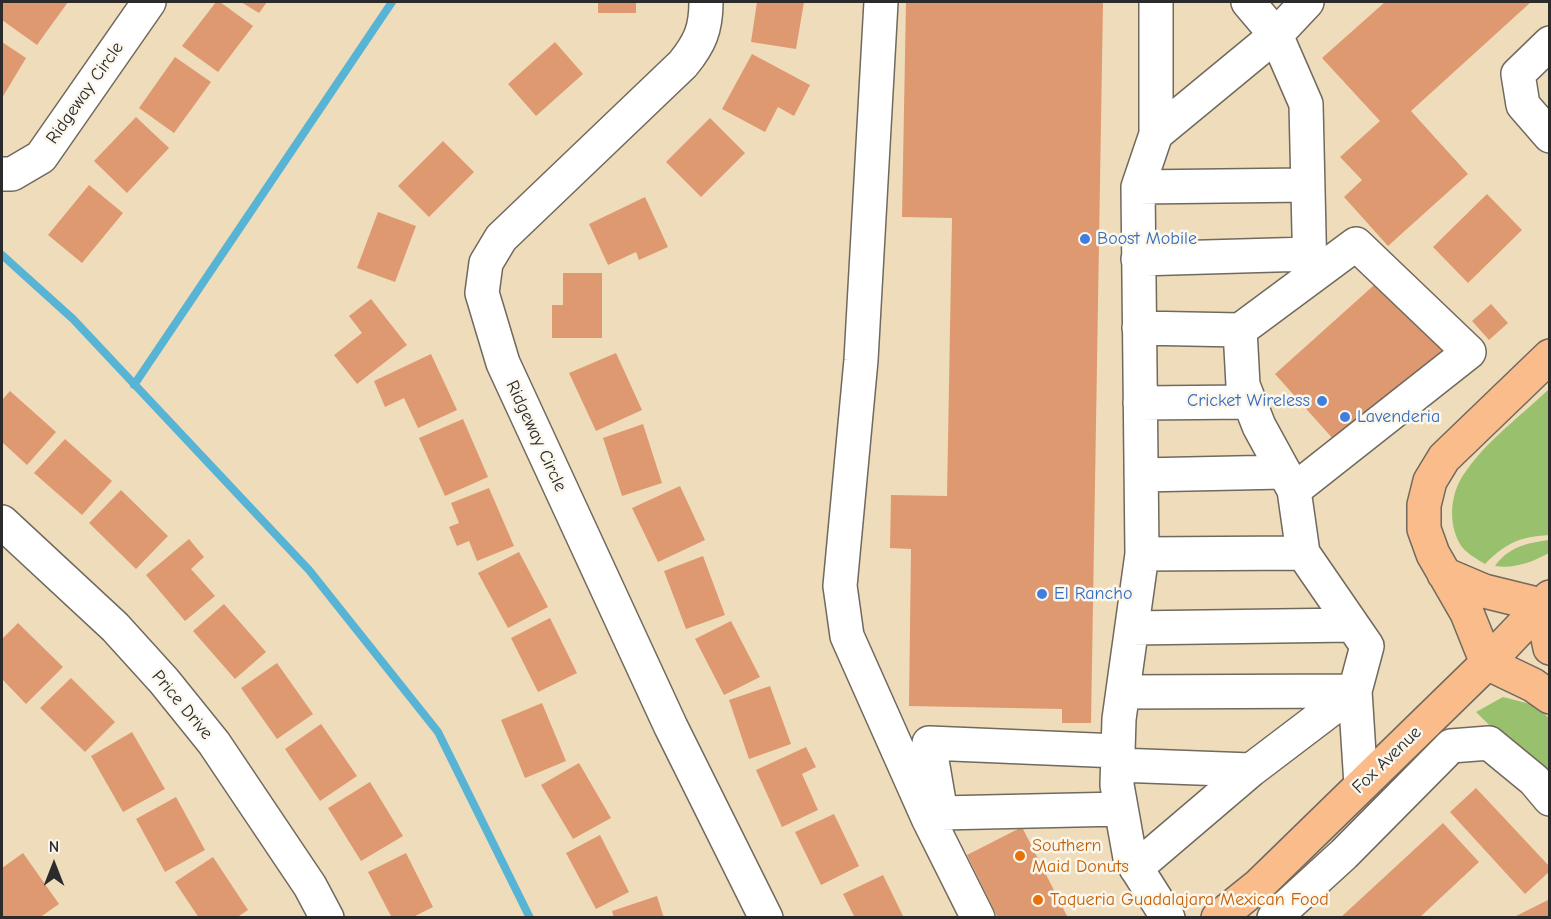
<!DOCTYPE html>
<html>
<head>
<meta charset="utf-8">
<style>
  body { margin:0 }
  #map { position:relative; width:1551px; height:919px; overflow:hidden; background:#efdcbb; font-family:"Comic Neue",sans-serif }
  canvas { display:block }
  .frame { position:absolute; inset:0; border:3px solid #2b2b2b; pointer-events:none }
  .north { position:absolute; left:24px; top:835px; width:60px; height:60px; -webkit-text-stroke:4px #fbf7ec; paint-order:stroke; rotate:0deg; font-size:16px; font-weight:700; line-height:24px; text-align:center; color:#2b2b2b }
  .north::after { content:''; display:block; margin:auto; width:21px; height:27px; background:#2b2b2b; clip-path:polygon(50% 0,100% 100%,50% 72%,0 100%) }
</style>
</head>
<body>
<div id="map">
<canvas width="1551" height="919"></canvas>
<div class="frame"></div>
<div class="north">N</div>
</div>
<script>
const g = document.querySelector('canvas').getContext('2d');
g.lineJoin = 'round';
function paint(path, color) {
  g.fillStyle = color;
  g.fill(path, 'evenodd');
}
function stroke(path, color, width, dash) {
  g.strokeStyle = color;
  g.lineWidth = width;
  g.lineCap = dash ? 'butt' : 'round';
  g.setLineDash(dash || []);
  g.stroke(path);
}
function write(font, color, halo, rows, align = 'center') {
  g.font = font + ' "Comic Neue",sans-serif';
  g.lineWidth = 5;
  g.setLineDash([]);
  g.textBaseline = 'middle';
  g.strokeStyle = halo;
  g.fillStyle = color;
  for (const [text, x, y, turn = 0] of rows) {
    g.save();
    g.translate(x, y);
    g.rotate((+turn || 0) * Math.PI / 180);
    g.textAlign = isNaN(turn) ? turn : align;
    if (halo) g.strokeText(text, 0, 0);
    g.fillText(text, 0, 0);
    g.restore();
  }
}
const green = new Path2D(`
  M1549,389V535C1520,537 1507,542 1485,564C1477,559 1464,552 1460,544C1448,523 1450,494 1464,474C1486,441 1521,416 1549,389Z
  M1549,540V553C1532,562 1515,569 1495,566C1509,547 1526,543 1549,540Z
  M1503,697L1534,705L1549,718V784L1476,712Z`);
const stream = new Path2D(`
  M2,255L73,319L309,570L438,732L530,918
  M134,385L392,2`);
const building = new Path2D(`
  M2,2H68L37,45L2,20Z
  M216,2H220L253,26L218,72L182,46Z
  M241,2H267L259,13Z
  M598,2H636V13H598Z
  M757,2H804L796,49L751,42Z
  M906,2H1103L1091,723H1062V709L909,706L911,549L890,548L891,495L947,496L952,218L902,217Z
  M1385,2H1531L1411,111L1468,174L1388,246L1344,197L1362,180L1340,157L1380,121L1322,58Z
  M2,42L26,58L2,98Z
  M555,42L583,74L536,116L508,84Z
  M752,54L810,85L794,116L778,107L765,132L722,109Z
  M175,57L211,82L174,133L139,108Z
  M136,117L169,148L127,193L94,161Z
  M710,118L745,153L701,197L666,162Z
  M443,141L474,172L429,217L398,186Z
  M89,185L123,213L82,263L48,235Z
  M1487,194L1522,230L1468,283L1433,247Z
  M645,197L668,247L639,260L636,252L608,265L589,224Z
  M378,212L416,226L395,282L357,268Z
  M563,273H602V338H552V305H563Z
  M1382,278L1450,355L1343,450L1275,374Z
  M371,299L407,345L357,384L334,355L362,333L349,316Z
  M1491,304L1508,323L1489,340L1472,321Z
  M616,353L642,410L596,431L569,373Z
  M431,354L457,410L418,428L404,398L385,407L374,381Z
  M10,391L56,432L27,465L2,442V400Z
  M463,419L488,477L445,496L419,438Z
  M643,424L662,483L622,496L603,438Z
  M65,439L112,481L82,515L34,473Z
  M680,486L705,540L658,562L632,508Z
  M489,488L514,546L477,561L469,541L457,546L449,527L459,523L451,503Z
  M121,490L168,536L136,569L89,523Z
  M189,539L204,557L191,569L215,596L185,621L146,575Z
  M519,552L548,607L508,628L478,573Z
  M703,556L725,615L686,629L664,571Z
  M224,604L266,652L235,679L193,631Z
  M550,618L577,673L538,692L511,638Z
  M731,621L760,677L724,695L695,639Z
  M18,623L63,667L26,704L2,679V639Z
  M277,663L313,714L277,739L241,688Z
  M71,678L115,722L85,752L40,708Z
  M770,686L791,744L749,759L729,700Z
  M542,703L566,761L525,778L501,720Z
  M321,724L357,776L320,801L285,749Z
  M132,732L165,789L123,812L91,756Z
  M806,747L816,767L802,774L818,810L782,827L756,770Z
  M579,763L611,818L573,839L541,785Z
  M370,782L403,836L361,861L328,808Z
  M1476,788L1550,867V871L1525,894L1450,812Z
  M176,797L205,850L165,872L136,819Z
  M834,814L859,866L821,885L795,832Z
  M1443,823L1479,862L1419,918H1340Z
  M1022,827L1067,916L1064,918H998L967,855Z
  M600,835L629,892L596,909L566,853Z
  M23,853L59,904L39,918H2V868Z
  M406,853L433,907L411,918H392L368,872Z
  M213,857L248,910L236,918H199L175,882Z
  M883,875L904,918H855L843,894Z
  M657,896L664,918H614L612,911Z
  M1550,899V918H1512Z`);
const minor = new Path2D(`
  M706,2C706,29 700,43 683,64L501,238L486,263L482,293L503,363L671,727L766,918
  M881,2L861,360L840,586L847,636L928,818L978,918
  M1248,2L1276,35L1306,104L1310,277
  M1550,43L1518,74L1523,105L1550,136
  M1156,134V2
  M2,174H12L41,157L149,2
  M1138,187L1306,185
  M1138,259L1309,254
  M1139,328L1240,330
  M1140,403L1250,402
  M1141,475L1284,472
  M1294,490L1259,426L1243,385L1240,330L1356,244L1469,352L1294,490L1303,553L1367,646L1355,691L1361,785
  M2,522L115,627L164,681L214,743L310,886L327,918
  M1142,554L1303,553
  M1132,628L1351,625
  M1123,692L1355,691
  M1118,751L929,743L941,813L1121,809
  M1118,765L1251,770
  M1136,868L1251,770L1355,691
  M1168,918L1130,858L1117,785L1119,719L1142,554L1138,187L1156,134L1276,35L1307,2
  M1274,918L1344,854L1451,746L1489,743L1534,780L1550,799`);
const major = new Path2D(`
  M1550,356L1444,458L1430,481L1424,505V529L1433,554L1467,613L1487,663L1533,685L1550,697
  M1444,574L1484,591L1541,605
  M1541,605L1550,648
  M1218,918L1259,885L1487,663L1550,597`);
const markers = [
  [1085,239,6,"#3f7fe0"],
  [1322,401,6,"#3f7fe0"],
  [1345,417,6,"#3f7fe0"],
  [1042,594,6,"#3f7fe0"],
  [1020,856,6,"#e8710a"],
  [1038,900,6,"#e8710a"]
];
const streetNames = [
  ["Ridgeway Circle",85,93,-55],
  ["Ridgeway Circle",536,436,65],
  ["Price Drive",182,705,50],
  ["Fox Avenue",1387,760,-44]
];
const shopNames = [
  ["Boost Mobile",1097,239],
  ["Cricket Wireless",1310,401,"right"],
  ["Lavenderia",1357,417],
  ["El Rancho",1054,594]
];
const foodNames = [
  ["Southern",1032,846],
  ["Maid Donuts",1032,867],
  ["Taqueria Guadalajara Mexican Food",1050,900]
];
paint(green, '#98c06d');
stroke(stream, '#57b4d5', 8);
paint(building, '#de9971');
stroke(minor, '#70695d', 36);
stroke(major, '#70695d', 36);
stroke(minor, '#fff', 33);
stroke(major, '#f9bc8a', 33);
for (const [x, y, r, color] of markers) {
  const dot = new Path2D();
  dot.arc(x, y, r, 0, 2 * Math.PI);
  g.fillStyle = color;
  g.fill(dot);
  stroke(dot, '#fbf7ec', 2);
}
write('18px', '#2b2b2b', '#fbf7ec', streetNames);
write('18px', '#366cbe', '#fbf7ec', shopNames, 'left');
write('18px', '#c56008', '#fbf7ec', foodNames, 'left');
</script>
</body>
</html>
